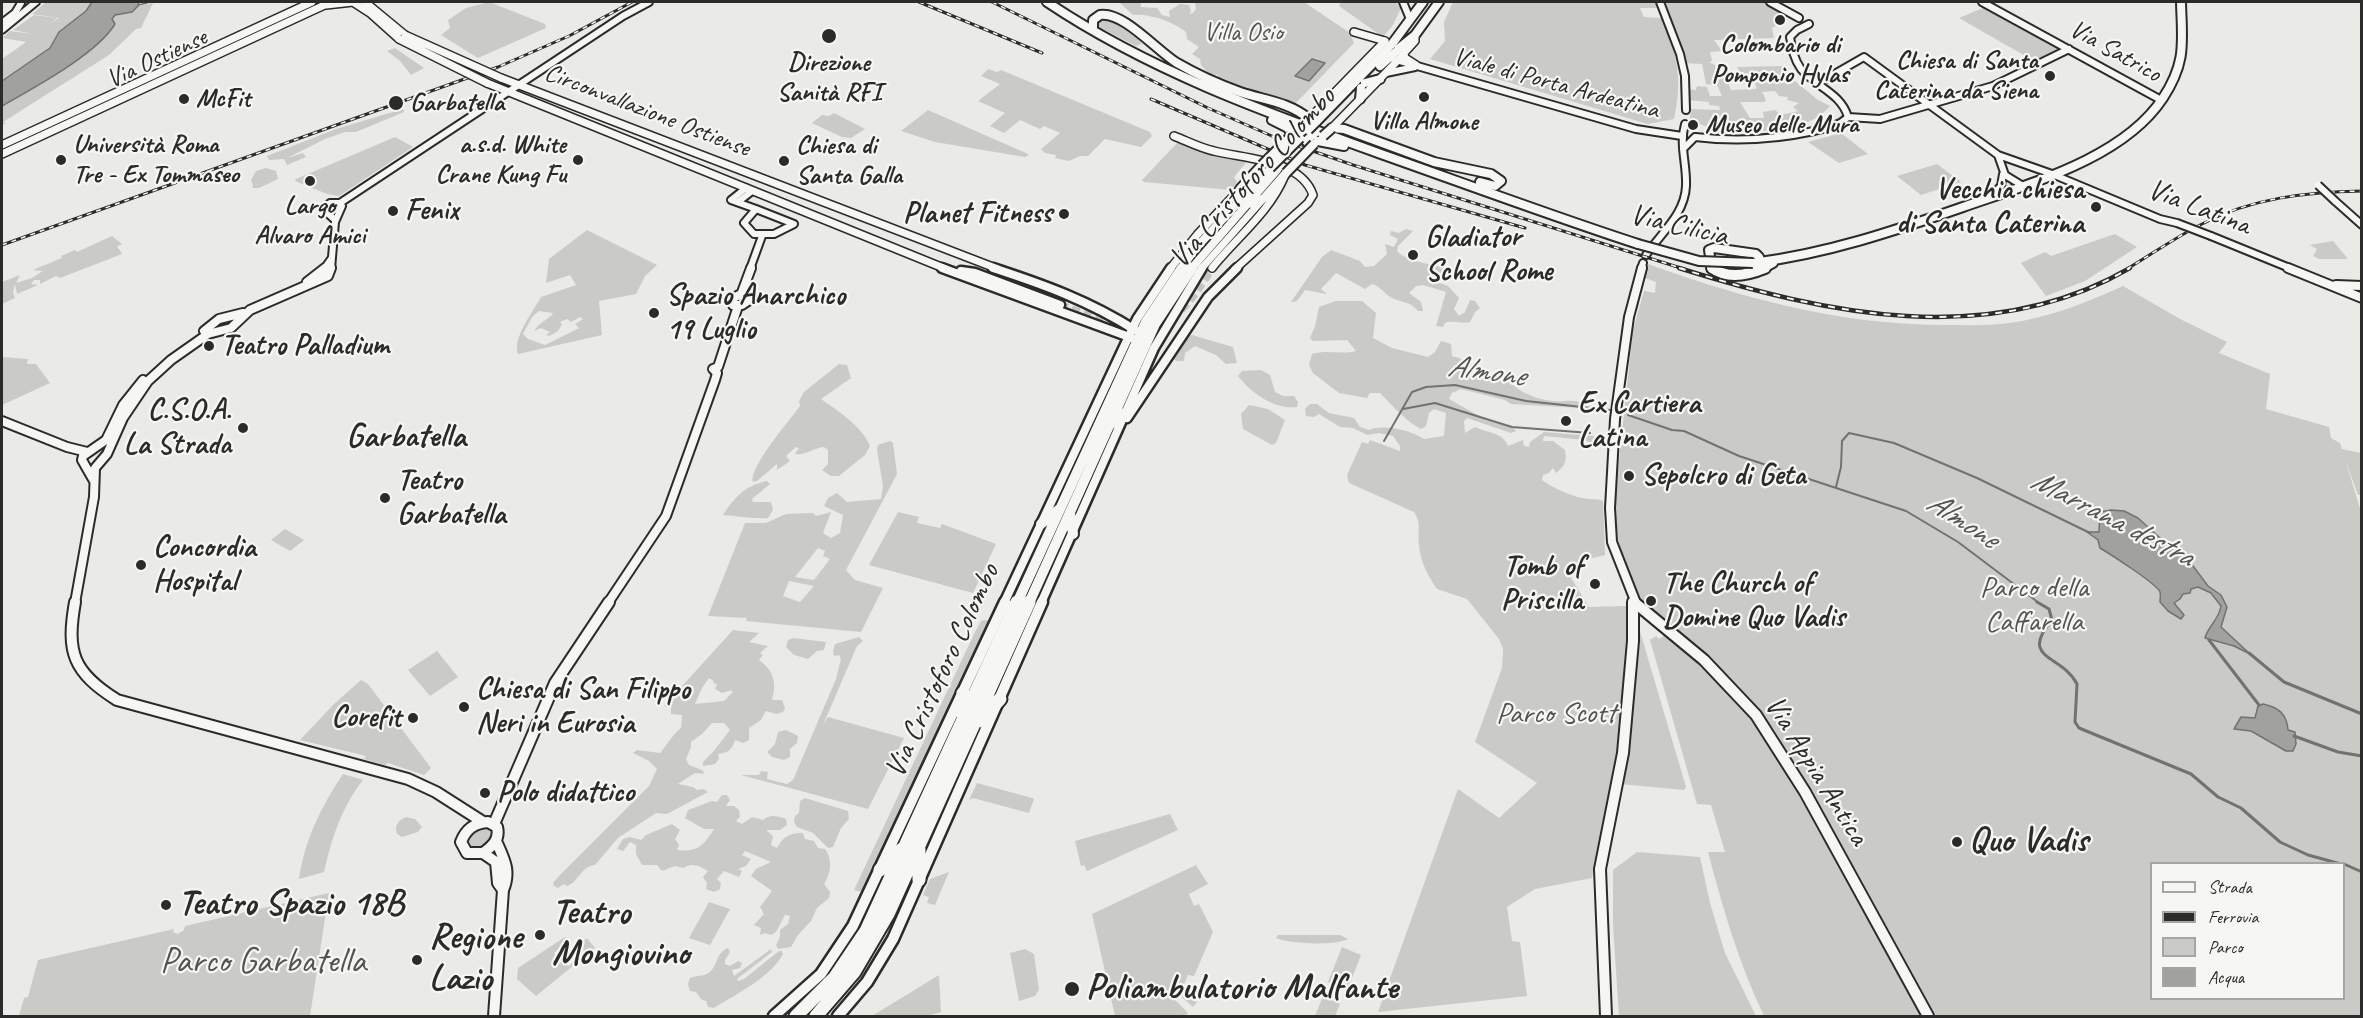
<!DOCTYPE html>
<html>
<head>
<meta charset="utf-8">
<style>
  body { margin:0 }
  #map { position:relative; width:2363px; height:1018px; overflow:hidden; background:#eaeae6; font-family:Caveat,sans-serif }
  canvas { display:block }
  .frame { position:absolute; inset:0; border:3px solid #2b2b2b; pointer-events:none }
  .legend { position:absolute; left:2150px; top:862px; width:195px; height:138px; box-sizing:border-box; background:#f6f6f2; border:2px solid #a5a5a2; margin:0; padding:8px 10px; list-style:none; font-size:18px; color:#2b2b2b }
  .legend li { display:flex; align-items:center; gap:12px; height:30px }
  .legend b { width:30px; border:2px solid #a5a5a2 }
</style>
</head>
<body>
<div id="map">
<canvas width="2363" height="1018"></canvas>
<div class="frame"></div>
<ul class="legend">
<li><b style="height:8px;background:#f6f6f2"></b>Strada</li>
<li><b style="height:8px;background:#2b2b2b"></b>Ferrovia</li>
<li><b style="height:16px;background:#cacac7"></b>Parco</li>
<li><b style="height:16px;background:#a1a19e"></b>Acqua</li>
</ul>
</div>
<script>
const g = document.querySelector('canvas').getContext('2d');
g.lineJoin = 'round';
function paint(path, color) {
  g.fillStyle = color;
  g.fill(path, 'evenodd');
}
function stroke(path, color, width, dash) {
  g.strokeStyle = color;
  g.lineWidth = width;
  g.lineCap = dash ? 'butt' : 'round';
  g.setLineDash(dash || []);
  g.stroke(path);
}
function write(font, color, halo, rows, align = 'center') {
  g.font = font + ' Caveat,sans-serif';
  g.lineWidth = 4.5;
  g.setLineDash([]);
  g.textBaseline = 'middle';
  g.strokeStyle = halo;
  g.fillStyle = color;
  for (const [text, x, y, turn = 0] of rows) {
    g.save();
    g.translate(x, y);
    g.rotate((+turn || 0) * Math.PI / 180);
    g.textAlign = isNaN(turn) ? turn : align;
    if (halo) g.strokeText(text, 0, 0);
    g.fillText(text, 0, 0);
    g.restore();
  }
}
const green = new Path2D(`
  M46,2H92L86,11L59,32L50,48L2,81V59L26,42L2,38L10,31L33,34L13,30L34,15L57,18L51,23L59,18L32,14Z
  M489,2L545,24L546,28L478,58L441,35L450,28L448,20L466,8Z
  M1124,2H1141V7L1157,8L1162,15L1170,17L1169,11L1180,4L1189,5L1191,11L1189,14L1193,13L1196,9L1195,2H1304L1350,33L1354,43L1293,106L1216,78L1219,75L1209,74L1201,65L1200,59L1192,54L1199,47L1187,39L1186,32C1174,22 1148,13 1133,15L1120,3Z
  M1341,2H1395L1401,8L1393,25L1383,37L1339,6Z
  M1453,2H1656L1659,8H1640L1644,17L1663,18C1677,54 1683,80 1674,119L1648,124L1430,59L1445,41L1444,22Z
  M1663,2H1765L1785,16V20L1772,28L1774,38L1714,40L1722,51L1710,52L1712,61L1709,62L1715,65L1718,77L1726,78L1731,90L1756,89V85L1749,76H1741L1737,67L1783,66L1784,72L1818,100L1830,106C1806,134 1759,133 1725,128C1719,127 1709,128 1702,125C1699,124 1695,121 1690,120L1691,109L1720,110L1719,106L1709,105V102L1687,100L1686,89L1696,90L1697,86L1707,87L1710,96H1722L1717,85L1706,84L1702,64L1685,63ZM1775,91L1779,96L1788,97L1787,100L1799,103L1793,107L1798,111L1781,115L1775,110L1763,112L1764,118H1750L1740,102H1764L1766,100L1762,92Z
  M153,3L141,28L136,29L109,55L3,122L6,123L2,125V106L47,80L112,29L115,24L112,19L115,15L132,12L138,6Z
  M1983,8H1987L2060,49L2034,61L1959,18Z
  M1102,15L1124,22L1142,44L1136,46L1099,27L1096,22Z
  M395,48L424,68L411,75L400,61L387,51Z
  M988,69L997,72L1001,70L1150,132L1152,136L1141,147L1105,139L1088,156H1080L1069,161L1055,158L1056,155L1045,153L1041,149L1060,133L1044,126L1040,129L1020,120L1004,133L990,126L1005,113L978,101L1000,84L981,76Z
  M403,109L404,112L356,132H345L325,139L287,158L303,153L306,157L287,165L284,159L269,160L267,156L336,129Z
  M928,110L1028,154L1029,155L1025,157L935,142L901,131Z
  M834,113L865,129L851,138L842,137L812,123L822,115L829,116Z
  M1841,133L1868,154L1839,163L1808,142Z
  M395,137L413,147L339,196L327,194L295,181L296,179Z
  M1179,141L1249,159L1234,177L1237,182L1231,190L1144,182L1142,180Z
  M1937,164L1961,182L1921,195L1897,176Z
  M266,168L276,171L278,179L259,188H252L253,185L251,180L256,171Z
  M1406,229L1413,231L1398,246L1397,251C1404,260 1435,266 1448,268L1452,272L1449,275L1433,277L1434,281L1448,286L1459,298L1454,309L1459,316L1465,312L1470,300L1475,301L1480,308L1475,312L1470,322C1461,324 1454,320 1445,323L1443,327L1436,326L1446,292L1423,285L1416,286L1409,293L1421,302L1423,311H1418C1410,301 1403,303 1392,298C1384,294 1382,287 1372,284L1365,289L1336,273L1321,289L1327,294L1305,290L1297,301L1291,302L1322,257L1331,250L1360,261L1365,267L1374,266L1387,254L1385,244L1394,247L1398,239L1390,235L1391,231L1399,233Z
  M587,230L657,265L645,276L636,294L599,301L602,335L518,354C512,338 533,312 541,297L576,285L570,275L546,283L549,259ZM539,311L553,313C550,319 539,322 534,331L541,328L550,332L546,335L549,336L558,331L562,324L560,322L567,319L571,322L580,317L583,319L575,324L579,328L545,345L528,339L523,334L532,317Z
  M2115,234L2137,247L2085,281L2046,296L2021,263L2045,252L2051,256Z
  M112,236L122,244L117,246L122,254L60,278L56,276L40,284V280H34L31,284L38,285L17,294L15,284L13,292L15,298L2,304V282L20,275L16,283L32,278L43,271L33,270L62,258L61,256L75,250L77,252Z
  M2333,241L2348,259H2319L2313,256L2317,249L2310,245Z
  M1648,264C1745,299 1842,325 1946,325C1967,325 1989,326 2010,323C2050,317 2086,303 2123,286L2180,319L2227,342L2219,353L2270,374L2266,409L2329,427L2331,438L2340,443L2342,449L2361,453V495H2358L2345,459L2362,515L2361,1016H1932L1808,786L1774,730L1724,673L1640,601L1626,567L1614,527V508L1633,330L1644,291L1655,293L1656,282L1645,278ZM2152,864H2344V998H2152Z
  M1336,301H1362L1376,313L1373,338L1392,348L1428,357L1435,352L1441,341L1451,344L1452,356C1467,360 1478,364 1487,378L1497,373L1509,374V381C1518,392 1539,400 1553,401C1565,403 1573,397 1585,405L1581,408L1511,404L1505,400L1461,389L1452,393L1449,399L1486,420L1512,426L1516,431L1511,433L1467,418L1464,421L1465,433L1475,427C1487,433 1503,432 1508,446L1523,440L1524,446L1529,447L1530,442L1544,432L1606,437L1607,442L1600,446L1584,440L1544,436L1543,441H1553L1565,450C1567,461 1565,466 1556,473L1553,468L1549,473L1543,475L1542,480C1551,487 1573,497 1583,498C1590,500 1596,498 1603,501L1605,555L1581,561L1565,568L1589,607L1626,606C1636,698 1608,788 1592,878L1535,889L1507,907L1512,941L1520,942L1527,996L1378,1012L1458,789L1499,818L1537,783L1475,742L1502,668L1503,649L1499,639L1467,599L1437,589C1428,576 1420,561 1419,545C1417,533 1422,523 1414,512L1349,483L1347,475L1362,442L1368,444L1370,440L1400,451V446L1393,436L1379,433L1367,435L1353,428L1340,427L1319,414L1314,417L1306,416L1305,409L1310,404H1317L1329,413L1354,418L1360,427L1369,430C1385,424 1410,430 1424,439L1444,436L1446,413L1434,409L1429,413L1426,426L1421,429C1404,420 1393,406 1380,393H1370L1367,398L1339,393L1313,373L1309,365L1312,354C1328,349 1340,355 1356,351L1347,340L1313,341L1310,338L1315,326L1319,307Z
  M1192,335L1233,347L1237,363L1226,364L1216,355L1195,346L1185,353L1184,361H1177L1169,357L1183,338Z
  M2,357L28,359L27,364H36L50,383L2,405Z
  M839,364L847,365L851,378L821,399C838,411 862,426 870,446L865,455L839,476H831L822,470L828,464V450L824,447C813,448 805,456 795,454L799,448L796,447L786,456L790,461L777,470V464L757,481L753,482C749,467 790,420 800,406L799,401L804,392Z
  M1261,370L1270,375L1275,392L1283,396H1294L1298,402L1297,407C1275,410 1251,393 1238,376L1242,371Z
  M1249,405L1268,409L1285,420L1276,443L1272,445L1243,429L1241,414Z
  M890,441L893,443L897,474L846,570L855,580L883,588L861,632L746,621L747,618C734,617 721,617 708,616L745,523H766L786,514L813,513L816,516L831,512L823,533L831,538L840,533L843,515L824,506L828,498L837,493L847,502L881,499L883,486L877,450L878,445ZM818,548L825,551L823,556L830,559L814,580L795,577ZM789,581L814,586L800,602L783,596Z
  M767,481L770,484L752,499L753,502H771L773,510L768,518C751,519 739,516 723,515C735,497 744,486 767,481Z
  M898,512L919,517L917,523L940,528L942,524L996,544L973,593L869,565Z
  M285,529L304,540L290,551L271,540Z
  M987,620L990,623L975,649L862,892L854,890L975,632L981,621Z
  M1636,628H1639L1686,787L1684,790L1620,784Z
  M733,630L759,633L749,642L768,646L760,653L763,655L759,660C774,671 777,683 772,700H782L785,708L783,712L776,714L766,711L761,720L749,728V740L743,743L735,740C732,750 728,753 718,754L719,759L715,764L703,766V762L713,752L730,730L724,723H712L703,733L691,742V747L686,759L689,765L702,770L705,774L695,773L678,784L693,787L697,790L703,789L708,792L667,814L656,813L618,838L595,865C581,866 579,882 567,886L564,884L558,888L554,886L553,883L560,875L649,786L657,769L649,761L633,753L637,750L660,753C666,746 673,734 681,728L682,715L671,714V708L664,706ZM709,678L714,681L713,683L717,684L715,689L722,693L732,690V693L724,701L695,704L702,688Z
  M1665,635L1714,677L1737,701L1773,748L1922,1016H1764C1739,964 1723,909 1708,852H1725L1711,805L1697,804L1650,640L1656,636L1659,639Z
  M859,637L863,641L857,646L823,725L828,717L904,738L868,809L741,775H759L761,771L768,772L767,779L787,784L793,780L836,679L841,659L839,655L834,656L833,651L835,644Z
  M793,638L826,642L824,650L817,651L808,659L794,655L786,647L788,640Z
  M437,651L458,677L430,696L408,670Z
  M361,680L368,684L431,768L424,775L388,763L385,765L364,759L366,756L300,740L334,704Z
  M786,730L798,736L797,743L790,749V757L784,760L772,757L767,752L775,744L778,732Z
  M343,774L363,780C341,808 332,838 324,872L299,879C305,839 321,807 343,774Z
  M977,783L1032,798L1034,799L1029,813L973,798L969,800Z
  M722,795H727L730,800L726,806H734L739,810L740,817L736,821L742,824L752,817L763,820C770,814 777,816 786,819L787,825L780,830H766L773,836L771,845L777,848C782,838 790,832 803,833L805,839L814,841L818,848L825,849C833,860 831,873 824,884L830,892L829,898L817,908L811,921L798,935L791,947L778,949L776,945L780,937V930L788,924L790,916L785,915L776,932L771,935L765,933L760,935L761,928L754,925L764,914L760,907L772,891L751,876L756,869L771,862L745,851L742,855L751,859L746,866L738,869L742,871L739,877L724,871L717,879L721,883L720,889L714,892L706,889L707,883L703,877L708,871C699,866 693,862 683,868L675,866L662,871L657,865H642L636,854V845L630,842L623,851L617,849L623,839L630,837L641,840L646,835L672,824L680,830L675,839L679,845L677,850C697,853 704,845 714,829H704L685,818L688,810L712,801L717,802Z
  M805,798L848,811L849,819L841,828L833,847L828,848L813,833L797,827L794,822L795,816L799,813L800,801Z
  M1170,814L1178,830L1087,871L1084,865L1081,866L1075,841Z
  M406,817L415,819L422,827L418,832L402,837L397,834C394,825 398,821 406,817Z
  M484,827L492,831L489,842L478,848L471,847L468,841C469,833 476,829 484,827Z
  M1637,852L1700,857L1710,903L1725,953L1756,1016H1619L1613,925V870Z
  M1196,865L1208,884L1189,894L1194,906L1199,904L1213,932L1194,976L1188,975L1182,989H1179L1197,1002L1193,1007L1176,992L1166,991V997L1173,998L1188,1013L1185,1016H1115L1092,914Z
  M949,872L935,905L927,903L929,897L923,895L930,879Z
  M329,893L310,1016H19L24,998L28,997L38,960L174,929L173,932L178,934L184,930L185,926Z
  M709,902L730,909L710,945L689,938Z
  M1278,935H1340L1348,939C1335,946 1290,944 1276,938Z
  M565,937L568,940L554,953L569,966L584,950L579,946L587,938L595,948L536,996L517,979L518,968Z
  M1342,947L1361,955L1347,991L1328,982Z
  M728,948L730,952L725,960V964L730,966L738,961L742,963L740,968L732,970L734,976L771,949L772,952L737,979L738,981L744,979L779,951H782L783,954C772,976 735,995 714,1008L708,1007L706,1001L702,1000L696,992L690,991L688,984L690,978C697,975 704,977 710,972C718,964 716,953 728,948Z
  M1025,949L1034,954L1039,990L1035,996L1019,1001L1010,953Z
  M939,975L941,1012L927,1016H872Z
  M1323,996L1340,1004L1335,1016H1315Z`);
const water = new Path2D(`
  M92,2H138L139,5L132,12L115,15L112,19L115,24C96,55 33,88 2,106V81L50,48L59,32L86,11Z
  M1312,59L1325,63L1309,81L1295,76Z
  M2111,510L2124,511L2138,518L2160,538L2181,550L2208,586L2221,595L2227,607L2221,627L2250,654L2234,646L2205,638C2208,626 2219,620 2221,606L2211,593L2198,587L2191,589L2190,593L2183,594L2180,599L2174,603L2184,615L2181,619L2168,611L2160,602C2160,598 2161,595 2160,592C2157,584 2110,554 2100,548L2098,540L2087,532H2099L2100,512Z
  M2263,704C2278,707 2287,714 2288,730L2295,732L2296,744L2293,751H2286L2251,731L2234,729L2241,717L2255,718L2258,706Z`);
const streamFar2 = new Path2D(`
  M138,5L147,3`);
const streamFar1 = new Path2D(`
  M1403,409L1435,403L1512,427L1590,433
  M1628,415L1672,430L1684,431L1739,456L1906,511L1958,542L2039,603
  M1384,441L1412,392L1426,387L1455,385L1526,401L1610,410
  M1836,487L1841,467L1842,441L1849,433L1894,443L1977,478L2090,533`);
const stream = new Path2D(`
  M2037,602L2049,609L2052,620C2018,660 2062,654 2077,684L2075,722L2079,728L2191,774L2218,797L2241,808L2280,842L2308,855L2341,864
  M2209,640L2259,705
  M2249,653L2284,682L2362,714
  M2294,736L2338,752L2362,756
  M2344,864L2362,872`);
const secondaryTunnel = new Path2D(`
  M1060,305L1103,321L1130,327
  M1149,327C1181,320 1195,294 1212,268`);
const tertiaryFar2 = new Path2D(`
  M1403,2L1410,19
  M1660,2L1680,54L1685,76L1686,110
  M1770,2L1799,18
  M1982,2L2161,100
  M2,23L15,13L21,3
  M1809,24L1797,30L1790,37C1792,49 1794,59 1801,69C1816,87 1841,93 1848,117
  M2,30L36,2
  M1393,59L1636,129L1682,136
  M1386,73L1415,67
  M1817,84L1864,57L1998,155L2052,174L2160,219L2177,223
  M1848,117L1880,119L1993,86L2069,49
  M1683,149L1695,137C1737,142 1773,140 1814,131C1827,128 1839,126 1848,117
  M1998,155L2005,175L2023,186
  M746,188L731,200L756,209
  M1997,190L2001,186L2003,174
  M2335,201L2362,225
  M738,202L752,191
  M340,203L623,16L649,2
  M756,209L794,224L774,234H754L744,223Z
  M335,220L323,209L330,203H340
  M2211,236L2292,269
  M1646,255C1661,233 1685,214 1686,186C1687,164 1679,145 1685,124
  M324,269L331,259
  M331,269L335,222L342,206L340,203
  M750,269L762,236
  M1641,269L1643,263`);
const tertiaryFar1 = new Path2D(`
  M2288,268L2362,298
  M307,282L325,268
  M2336,285L2362,286
  M739,295L747,297L748,301L742,305H733L732,299Z
  M741,295L751,268
  M204,331L219,319L243,313
  M2,421L67,447L87,452
  M94,481L82,460L83,456L106,440L123,405L143,380
  M75,603L94,497L95,468L107,454L123,418L148,381L171,360L208,334L231,328L250,310L328,276L331,268
  M608,603L666,516L715,380L717,373L713,369L718,367L738,306
  M1636,603L1612,542L1610,508L1615,419L1629,317L1642,268`);
const tertiary = new Path2D(`
  M75,602C66,653 73,672 117,700L408,779L436,792L483,822
  M1634,602L1704,660L1756,715L1805,792L1928,1016
  M488,822L497,827C500,839 493,846 483,853H467L461,842C466,829 474,823 488,822Z
  M494,824L555,683L609,602
  M483,853L496,862L498,883L503,890
  M494,1016L503,890C511,871 504,859 496,841
  M1606,1016L1600,869L1623,753L1633,641V602`);
const secondaryFar2 = new Path2D(`
  M353,2L370,13L399,39
  M365,2L405,35
  M326,5L353,2
  M1354,32L1385,41
  M1405,52L1415,41V35
  M1404,54L1405,58L1416,65
  M501,78L998,269
  M487,83L946,269
  M1309,119L1385,41
  M1332,128L1404,54
  M1174,136C1187,141 1200,148 1214,151C1245,159 1301,159 1313,195L1308,203L1235,269
  M2,145L312,2
  M2,154L331,2
  M1212,268C1237,237 1270,212 1285,175
  M1170,269L1197,235L1240,189
  M1201,269L1264,198`);
const secondaryFar1 = new Path2D(`
  M942,268L1132,338
  M993,268C1045,285 1089,301 1135,330
  M961,271L975,273L1060,305
  M1127,418L1208,297L1237,268
  M1004,603L1137,319L1171,268
  M1041,603L1154,348L1202,268`);
const secondary = new Path2D(`
  M774,1016L821,974L853,926L1005,602
  M838,1016L867,982L893,939L1042,602`);
const primaryFar2 = new Path2D(`
  M1047,2C1150,71 1265,112 1381,154C1466,184 1552,216 1638,244
  M1093,27V20L1100,15C1123,11 1156,50 1177,63C1196,74 1218,84 1240,92C1263,100 1290,102 1309,119
  M1392,44L1423,2
  M1399,48L1415,35L1439,2
  M1380,66L1398,50
  M1365,83L1380,79
  M1360,99L1361,88
  M1272,120L1288,128L1292,135
  M1316,122L1391,45
  M1332,128L1344,129L1434,162L1491,174L1501,181L1495,186L1480,182
  M1306,141L1315,133
  M1318,141L1344,146
  M1239,202L1240,189L1262,165
  M1252,204L1264,198L1286,173
  M1753,263C1826,254 1894,231 1963,207C2028,184 2123,159 2163,98C2187,61 2182,42 2181,2
  M1181,269L1195,249L1270,168
  M1191,269L1277,170
  M1712,269L1709,250L1714,248L1756,254L1759,257
  M1762,269L1773,263`);
const primaryFar1 = new Path2D(`
  M1712,268C1727,279 1748,275 1765,268
  M1111,424L1125,413
  M1070,513L1073,534
  M1041,524L1058,510
  M1017,603L1146,322L1182,268
  M1029,603L1155,324L1192,268`);
const primary = new Path2D(`
  M963,693V716
  M979,721L1000,699
  M919,850V880
  M880,870L902,849
  M796,1016L835,977L866,931L1017,602
  M816,1016L854,972L888,914L1029,602`);
const railFar1 = new Path2D(`
  M919,2L1042,53
  M992,2L1208,108L1281,140L1353,165L1684,269
  M1151,99L1305,165L1525,228
  M2,245L498,67L569,36L632,2
  M2127,269C2152,254 2176,237 2202,224C2251,198 2307,192 2362,191`);
const rail = new Path2D(`
  M1679,268C1826,314 1989,350 2130,268`);
const tertiaryBridge = new Path2D(`
  M2318,185L2335,201
  M2177,223L2211,236`);
const secondaryBridge = new Path2D(`
  M405,35L501,78
  M399,39L487,83
  M1301,128L1309,119`);
const primaryBridge = new Path2D(`
  M1308,130L1316,122
  M1323,136L1332,128
  M1262,165L1292,135
  M1270,168L1300,138
  M1286,173L1314,144
  M1638,244L1699,261L1753,263`);
const markers = [
  [1780,20,6,"#2b2b2b"],
  [829,36,8,"#2b2b2b"],
  [2050,76,6,"#2b2b2b"],
  [1424,97,6,"#2b2b2b"],
  [184,99,6,"#2b2b2b"],
  [396,103,8,"#2b2b2b"],
  [1693,125,6,"#2b2b2b"],
  [61,160,6,"#2b2b2b"],
  [578,160,6,"#2b2b2b"],
  [784,161,6,"#2b2b2b"],
  [310,181,6,"#2b2b2b"],
  [2096,207,6,"#2b2b2b"],
  [393,211,6,"#2b2b2b"],
  [1064,214,6,"#2b2b2b"],
  [1413,255,6,"#2b2b2b"],
  [654,313,6,"#2b2b2b"],
  [209,346,6,"#2b2b2b"],
  [1566,421,6,"#2b2b2b"],
  [243,428,6,"#2b2b2b"],
  [1629,476,6,"#2b2b2b"],
  [385,498,6,"#2b2b2b"],
  [141,565,6,"#2b2b2b"],
  [1595,584,6,"#2b2b2b"],
  [1651,601,6,"#2b2b2b"],
  [464,707,6,"#2b2b2b"],
  [413,718,6,"#2b2b2b"],
  [485,793,6,"#2b2b2b"],
  [1957,842,6,"#2b2b2b"],
  [166,905,6,"#2b2b2b"],
  [540,935,6,"#2b2b2b"],
  [417,960,6,"#2b2b2b"],
  [1072,989,8,"#2b2b2b"]
];
const farParknames = [
  ["Villa Osio",1243,33]
];
const farPoinames = [
  ["Colombario di",1780,45,"center"],
  ["Pomponio Hylas",1780,75,"center"],
  ["Chiesa di Santa",2038,61,"right"],
  ["Caterina da Siena",2038,91,"right"],
  ["Direzione",829,63,"center"],
  ["Sanità RFI",829,93,"center"],
  ["McFit",196,99],
  ["Garbatella",410,103],
  ["Villa Almone",1424,122,"center"],
  ["Museo delle Mura",1705,125],
  ["Università Roma",73,145],
  ["Tre - Ex Tommaseo",73,175],
  ["a.s.d. White",566,145,"right"],
  ["Crane Kung Fu",566,175,"right"],
  ["Chiesa di",796,146],
  ["Santa Galla",796,176],
  ["Largo",310,206,"center"],
  ["Alvaro Amici",310,236,"center"]
];
const farStreetnames = [
  ["Via Satrico",2115,52,29],
  ["Via Ostiense",157,59,-25],
  ["Viale di Porta Ardeatina",1556,84,15],
  ["Circonvallazione Ostiense",647,111,21]
];
const streetNames = [
  ["Via Cristoforo Colombo",1253,178,-48],
  ["Via Latina",2199,208,21],
  ["Via Cilicia",1679,226,13],
  ["Via Cristoforo Colombo",943,671,-65],
  ["Via Appia Antica",1816,771,58]
];
const poiNames = [
  ["Vecchia chiesa",2084,190,"right"],
  ["di Santa Caterina",2084,224,"right"],
  ["Fenix",405,211],
  ["Planet Fitness",1052,214,"right"],
  ["Gladiator",1425,238],
  ["School Rome",1425,272],
  ["Spazio Anarchico",666,296],
  ["19 Luglio",666,330],
  ["Teatro Palladium",221,346],
  ["Ex Cartiera",1578,404],
  ["Latina",1578,438],
  ["C.S.O.A.",231,411,"right"],
  ["La Strada",231,445,"right"],
  ["Sepolcro di Geta",1641,476],
  ["Teatro",397,481],
  ["Garbatella",397,515],
  ["Concordia",153,548],
  ["Hospital",153,582],
  ["Tomb of",1583,567,"right"],
  ["Priscilla",1583,601,"right"],
  ["The Church of",1663,584],
  ["Domine Quo Vadis",1663,618],
  ["Chiesa di San Filippo",476,690],
  ["Neri in Eurosia",476,724],
  ["Corefit",401,718,"right"],
  ["Polo didattico",497,793]
];
const parkNames = [
  ["Parco della",2034,588],
  ["Caffarella",2034,622],
  ["Parco Scott",1556,714]
];
const waterNames = [
  ["Almone",1486,372,8],
  ["Marrana destra",2112,519,27],
  ["Almone",1962,521,33]
];
const quarterNames = [
  ["Garbatella",406,437]
];
const nearPoinames = [
  ["Quo Vadis",1969,842],
  ["Teatro Spazio 18B",178,905],
  ["Teatro",552,914],
  ["Mongiovino",552,955],
  ["Regione",429,939],
  ["Lazio",429,980],
  ["Poliambulatorio Malfante",1086,989]
];
const nearParknames = [
  ["Parco Garbatella",263,963]
];
paint(green, '#cacac7');
paint(water, '#a1a19e');
stroke(water, '#727270', 1.5);
stroke(streamFar2, '#727270', 1.5);
stroke(streamFar1, '#727270', 2);
stroke(stream, '#727270', 3);
stroke(secondaryTunnel, '#c4c4c1', 8, [8, 4.5]);
stroke(tertiaryFar2, '#2b2b2b', 10);
stroke(tertiaryFar1, '#2b2b2b', 12);
stroke(tertiary, '#2b2b2b', 14);
stroke(secondaryFar2, '#2b2b2b', 10);
stroke(secondaryFar1, '#2b2b2b', 13);
stroke(secondary, '#2b2b2b', 15);
stroke(primaryFar2, '#2b2b2b', 12);
stroke(primaryFar1, '#2b2b2b', 14);
stroke(primary, '#2b2b2b', 17);
stroke(tertiaryFar2, '#f6f6f2', 6);
stroke(tertiaryFar1, '#f6f6f2', 8);
stroke(tertiary, '#f6f6f2', 10);
stroke(secondaryFar2, '#f6f6f2', 7);
stroke(secondaryFar1, '#f6f6f2', 8);
stroke(secondary, '#f6f6f2', 10);
stroke(primaryFar2, '#f6f6f2', 8);
stroke(primaryFar1, '#f6f6f2', 10);
stroke(primary, '#f6f6f2', 13);
stroke(railFar1, '#2b2b2b', 3);
stroke(rail, '#2b2b2b', 4.5);
stroke(railFar1, '#f6f6f2', 1.5, [5]);
stroke(rail, '#f6f6f2', 2, [7]);
stroke(tertiaryBridge, '#2b2b2b', 10, []);
stroke(secondaryBridge, '#2b2b2b', 10, []);
stroke(primaryBridge, '#2b2b2b', 12, []);
stroke(tertiaryBridge, '#f6f6f2', 6);
stroke(secondaryBridge, '#f6f6f2', 7);
stroke(primaryBridge, '#f6f6f2', 8);
for (const [x, y, r, color] of markers) {
  const dot = new Path2D();
  dot.arc(x, y, r, 0, 2 * Math.PI);
  g.fillStyle = color;
  g.fill(dot);
  stroke(dot, '#f6f6f2', 2);
}
write('26px', '#535352', '#f6f6f2', farParknames);
write('bold 26px', '#2b2b2b', '#f6f6f2', farPoinames, 'left');
write('26px', '#2b2b2b', '#f6f6f2', farStreetnames);
write('30px', '#2b2b2b', '#f6f6f2', streetNames);
write('bold 30px', '#2b2b2b', '#f6f6f2', poiNames, 'left');
write('30px', '#535352', '#f6f6f2', parkNames);
write('italic 32px', '#545453', '#f6f6f2', waterNames);
write('bold 33px', '#2b2b2b', '#f6f6f2', quarterNames);
write('bold 36px', '#2b2b2b', '#f6f6f2', nearPoinames, 'left');
write('36px', '#535352', '#f6f6f2', nearParknames);
</script>
</body>
</html>
